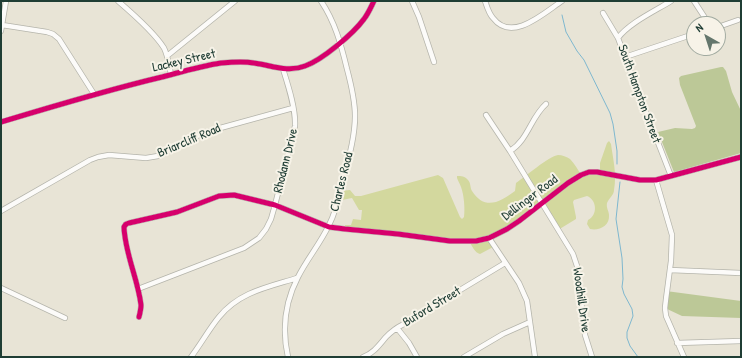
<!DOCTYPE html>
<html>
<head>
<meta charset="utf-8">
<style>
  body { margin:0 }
  #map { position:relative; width:742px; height:358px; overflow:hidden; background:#e8e4d6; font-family:"Patrick Hand",sans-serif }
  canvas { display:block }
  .frame { position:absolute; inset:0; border:2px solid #1f3d34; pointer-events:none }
  .north { position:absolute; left:686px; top:16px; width:40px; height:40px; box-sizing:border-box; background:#f7f3e8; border:1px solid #a1aaa0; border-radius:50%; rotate:321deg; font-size:11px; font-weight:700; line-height:16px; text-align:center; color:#1f3d34 }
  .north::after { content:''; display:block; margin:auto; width:14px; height:18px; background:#65776d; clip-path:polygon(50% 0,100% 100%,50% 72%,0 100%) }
</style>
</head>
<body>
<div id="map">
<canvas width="742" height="358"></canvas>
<div class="frame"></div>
<div class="north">N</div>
</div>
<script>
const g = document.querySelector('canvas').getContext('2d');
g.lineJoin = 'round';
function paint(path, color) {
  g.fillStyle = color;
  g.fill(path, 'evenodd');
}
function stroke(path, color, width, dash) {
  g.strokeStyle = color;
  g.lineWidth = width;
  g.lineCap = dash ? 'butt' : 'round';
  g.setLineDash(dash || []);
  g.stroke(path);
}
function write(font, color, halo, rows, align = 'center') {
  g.font = font + ' "Patrick Hand",sans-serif';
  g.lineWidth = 4;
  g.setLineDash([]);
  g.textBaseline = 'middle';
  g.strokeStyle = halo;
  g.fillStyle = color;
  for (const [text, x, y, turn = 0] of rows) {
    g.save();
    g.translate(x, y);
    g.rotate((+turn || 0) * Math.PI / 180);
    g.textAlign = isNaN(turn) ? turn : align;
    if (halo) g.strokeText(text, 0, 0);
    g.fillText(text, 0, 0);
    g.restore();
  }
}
const green = new Path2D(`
  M609,141L611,144C613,159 617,174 614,190C614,195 609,198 607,203C606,208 609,211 609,215C610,226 599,231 590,229L587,224L588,220C598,215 597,200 587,196L574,200L573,202L576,217V219L558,230L542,203L519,221L489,238L495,246L480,254C475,253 472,246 469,241L345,229V225H351L353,219L361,220L362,210H359L352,198L342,200L341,201H338L340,191L350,190L355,196H361L438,175L443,178L460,217L462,219L464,217C465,208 464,195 461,187C460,184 458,181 457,178V176C461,176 465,176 468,180C471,183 470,188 472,191C485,211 500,202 515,191L516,183C525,177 549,156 558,155C562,155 567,157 570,159C575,164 578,170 581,175L600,172V163L607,143Z`);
const forest = new Path2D(`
  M721,67H723L726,71L732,92L741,111V153L674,172L658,132L675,128L692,129L695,128L696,126L680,85L679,78L681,76Z
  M666,291L741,301V318L682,316L665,308Z`);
const stream = new Path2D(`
  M562,15L566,32L577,51L584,60L610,113L613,124L617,151V164
  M620,182L616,219L622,258L623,279L622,287L624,294L632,309L633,316L627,332V338L630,346L638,357`);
const minor = new Path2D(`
  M118,1C132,13 154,32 164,48C168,56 169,66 171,74
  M412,1L419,17L434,62
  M485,1C487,7 489,14 493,18C512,43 544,13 562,1
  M694,1L709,24
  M603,13L618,38L629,68L671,176
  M2,25L47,32L53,34L59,39L94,94
  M718,27L738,20
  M1,31L6,1
  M618,38C629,23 655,11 671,1
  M167,56L235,1
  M625,57L694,34
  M486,115L510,151L573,254L577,266L585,335L592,357
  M1,122C54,106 107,90 162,77C181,72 201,66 221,63C232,62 243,61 254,63C271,65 287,73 305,66C322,60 353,34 364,19C368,14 371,7 374,1
  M510,151C528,140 531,117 546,104
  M656,180L672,235L671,261L666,299L665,308L666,316L684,357
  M1,211L90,160L98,157L109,155L146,158L158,156L199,135L213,130L293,108
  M489,238L519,283L527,301L535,357
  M670,270L741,273
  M1,288L65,318
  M138,289L244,248L259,238L266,229L271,219L275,205L295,126C296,109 288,85 283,69
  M139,317C140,313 141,309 141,305C138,279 125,254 124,227L126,224L129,223L177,212L219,196L234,195L275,205L329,227L345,229L398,234L450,241H476L489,238L507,229L519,221L568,183L581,175L589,172H597L640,180H656L741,157
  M397,328L409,343L417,357
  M677,343L741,341
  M191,357C201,344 209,329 219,317C239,292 268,287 297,278
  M288,357C282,330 285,302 298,277C307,259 320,244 329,225C337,210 340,192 344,176C349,157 355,136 355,116C355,100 351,84 347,69C341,44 335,22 321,1
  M363,357C374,353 379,345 386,337C391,332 396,328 402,325L505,263
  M464,357L503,334L530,322`);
const cycleway = new Path2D(`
  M1,122C54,106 107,90 162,77C181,72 201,66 221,63C232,62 243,61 254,63C271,65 287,73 305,66C322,60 353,34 364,19C368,14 371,7 374,1
  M139,317C140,313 141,309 141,305C138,279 125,254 124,227L126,224L129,223L177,212L219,196L234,195L275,205L329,227L345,229L398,234L450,241H476L489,238L507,229L519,221L568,183L581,175L589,172H597L640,180H656L741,157`);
const streetNames = [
  ["Lackey Street",184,61,-13],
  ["South Hampton Street",639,94,70],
  ["Briarcliff Road",189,141,-23],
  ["Rhodann Drive",286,161,-76],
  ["Charles Road",342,182,-76],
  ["Dellinger Road",530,198,-37],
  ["Woodhill Drive",581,300,82],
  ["Buford Street",432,307,-31]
];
paint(green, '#d3d89e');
paint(forest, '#bcc897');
stroke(stream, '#7eb7cf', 1);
stroke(minor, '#b4b4ab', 6);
stroke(minor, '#fcfbf9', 4.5);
stroke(cycleway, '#d6006c', 5);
write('13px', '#1f3d34', '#f7f3e8', streetNames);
</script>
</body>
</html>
